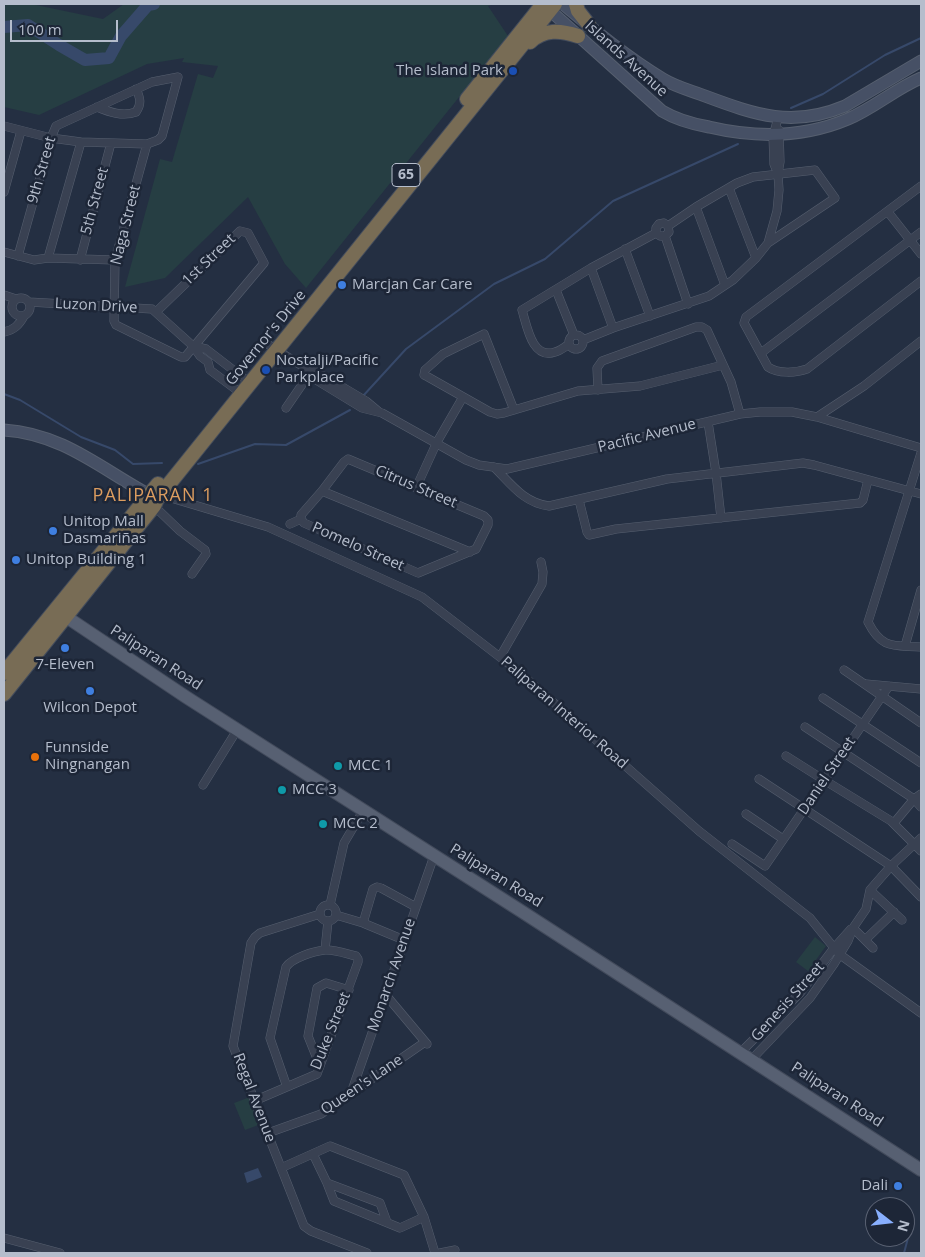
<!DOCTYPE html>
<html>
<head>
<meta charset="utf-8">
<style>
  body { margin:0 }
  #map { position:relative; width:925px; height:1257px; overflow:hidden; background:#242f42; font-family:"Open Sans",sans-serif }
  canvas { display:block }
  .frame { position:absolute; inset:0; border:5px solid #b5bdcc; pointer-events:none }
  .north { position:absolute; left:865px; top:1197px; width:50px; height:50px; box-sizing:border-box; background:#1d2637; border:1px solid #5a6273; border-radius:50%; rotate:106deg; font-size:14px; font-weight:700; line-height:20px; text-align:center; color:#b5bdcc }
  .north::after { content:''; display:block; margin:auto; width:18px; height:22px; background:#88affe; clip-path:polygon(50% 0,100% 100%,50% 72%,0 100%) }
  .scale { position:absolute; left:10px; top:20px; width:108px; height:22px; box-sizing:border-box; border:2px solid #b5bdcc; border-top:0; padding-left:6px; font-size:15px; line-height:18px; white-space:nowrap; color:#b5bdcc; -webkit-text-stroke:4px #1d2637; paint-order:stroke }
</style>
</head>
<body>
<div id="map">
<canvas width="925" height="1257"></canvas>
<div class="frame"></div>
<div class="north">N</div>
<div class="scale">100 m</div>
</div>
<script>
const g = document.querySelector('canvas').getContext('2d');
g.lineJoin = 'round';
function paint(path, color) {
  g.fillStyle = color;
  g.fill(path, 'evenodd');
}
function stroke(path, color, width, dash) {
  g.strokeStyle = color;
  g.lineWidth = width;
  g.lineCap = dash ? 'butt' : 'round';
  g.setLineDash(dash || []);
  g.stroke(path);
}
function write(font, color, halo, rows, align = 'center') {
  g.font = font + ' "Open Sans",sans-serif';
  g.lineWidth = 5;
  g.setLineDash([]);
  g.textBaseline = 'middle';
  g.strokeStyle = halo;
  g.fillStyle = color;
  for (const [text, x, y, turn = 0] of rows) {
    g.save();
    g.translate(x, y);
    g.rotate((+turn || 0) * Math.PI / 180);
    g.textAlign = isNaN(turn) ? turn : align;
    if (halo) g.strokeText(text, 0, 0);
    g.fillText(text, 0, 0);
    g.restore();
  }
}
const green = new Path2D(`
  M4,4H31L103,19L124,4H495L488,6L508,36L306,288L285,264L248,197L165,278L125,287L160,159L172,162L198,74L213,78L218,66L182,62L184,58L147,64L39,115L4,107Z
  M815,937L826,946L808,971L796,962Z
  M250,1097L261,1124L245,1130L234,1103Z`);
const water = new Path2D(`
  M258,1168L262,1177L247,1183L244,1173Z`);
const stream = new Path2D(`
  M791,108L823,94L885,55L921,38
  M4,394L20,400L81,437L115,450L133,464L162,463
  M363,396L406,349L494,284L545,259L613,201L738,144
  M198,464L255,444L286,445L350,410
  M904,1253L908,1238`);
const river = new Path2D(`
  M4,27L28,25L59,45L85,60L109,58L121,36L148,5L154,4`);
const street = new Path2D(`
  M97,107C109,112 123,117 136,112C142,104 140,97 136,89
  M4,126L51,138L81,142L147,144L158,140L162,136L178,77L152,82L56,126L51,138L18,256
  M147,144L115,260L114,321L116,325L181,357H185L264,263L248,233L240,231L156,312
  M778,173L780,162L779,130
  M921,186L746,317L744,323L768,367C778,374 796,373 807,369L921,281
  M729,188L756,258
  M4,192L21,131
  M696,207L725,285
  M888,212L921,254
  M668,226L696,207L737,183L753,177L815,170L835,198L768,243
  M665,236H660L656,233V228L659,224L664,223L668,226L669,232L665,236L688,304
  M625,249L650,316
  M4,252L34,260L48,258L115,260
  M48,258L81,142
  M80,260L111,143
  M591,268L613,328
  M556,290L574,335
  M4,295L16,299
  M12 307a9 9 0 1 1 18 0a9 9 0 1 1-18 0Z
  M29,302L152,309L193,346L200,356L208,362L210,370L242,394
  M4,332C14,330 19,325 24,316
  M569 342a7 7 0 1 1 14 0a7 7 0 1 1-14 0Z
  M583,340L613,328L709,296L733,280L756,258L768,243L777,211L779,190L778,174L774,164L773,136L778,118
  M569,344C565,347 560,351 555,352C532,360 527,326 522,310L591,268L656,233
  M269,345L302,366L312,369L366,401L378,411
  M193,346L206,349L250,383
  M761,353L921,232
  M302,366L308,375L362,408L382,413L466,460L479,465L507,469L740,414L760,412H792L817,417L921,448
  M598,390L597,368L602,361L696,327H702L707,330L731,382L740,414
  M286,408L310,373
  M514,410L484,334L443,354L425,370L424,375L428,377L490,412L497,414L504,413L578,391L640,386L723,365
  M817,417L864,386L921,341
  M708,422L716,473L721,518
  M921,453L868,622C882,650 894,645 921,647
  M348,459L484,516L488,520V525L476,549L418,573L304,523L301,519V515L322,491L344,462Z
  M494,467C511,484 524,503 549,506L667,479L803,463L814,465L921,494
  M416,488L437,442L463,397
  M322,491L470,552
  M157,499L171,498L268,527L422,597L518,671L699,831L810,918L839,954L921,1013
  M579,500L587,532L589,535L616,529L860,503L863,500L868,480
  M154,506L180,531L205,550L206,554L192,574
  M290,524L301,519
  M905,646L921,590
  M500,657L542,584L543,572L541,562
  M844,670L921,723
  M866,684L921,689
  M823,698L921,763
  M805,727L914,799L921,807
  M786,756L824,780L891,821L921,851
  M759,779L891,866L921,897
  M203,785L237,730
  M746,814L783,839
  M894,823L914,799L921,794
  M732,844L765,866L889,686
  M870,890L902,920
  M320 913a8 8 0 1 1 16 0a8 8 0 1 1-16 0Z
  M330,905L344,843L363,811
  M320,914L260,933L255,937L251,943L233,1046L304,1226L311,1231L367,1253
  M336,915L363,923L404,940
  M363,923L373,889L377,887L381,888L416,907
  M853,928L873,948
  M865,940L894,912
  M325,950L328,921
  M385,994L427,1044
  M741,1052L800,993L834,948L851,929
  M752,1059L810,998L834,964L848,941L853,928L866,909L870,890L891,866L921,838
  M320,1066L308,1036L317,988L326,983L349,990
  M351,1093L434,856
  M254,1101L317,1074L358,962V959L356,956C347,954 334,949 325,950C314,951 292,958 286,967L270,1038L287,1087
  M268,1133L321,1114L425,1042
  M313,1154L327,1183L334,1201L400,1228L424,1217
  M281,1168L330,1146L404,1175L424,1217L435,1253
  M327,1183L380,1203L387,1222
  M4,1238L60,1253
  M440,1253L455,1250`);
const secondary = new Path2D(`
  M563,4C594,30 628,58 663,79C676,87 692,91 705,96C756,115 793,128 845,106L921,61
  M544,5L662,111C677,120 692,124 709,127C756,138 803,138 848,119C874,108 895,89 921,78
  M4,430C65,434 103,471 155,498`);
const primary = new Path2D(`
  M59,612L186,697L521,911L921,1170`);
const highway = new Path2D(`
  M576,4L578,11L589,25
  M530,42C544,29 560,30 578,36
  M467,99L543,4
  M4,673L158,484
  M4,694L154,506L157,499L555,4`);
const markers = [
  [513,71,5,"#1a4fb4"],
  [342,285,5,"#3f7fe0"],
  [266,370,5,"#1a4fb4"],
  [53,531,5,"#3f7fe0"],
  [16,560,5,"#3f7fe0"],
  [65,648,5,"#3f7fe0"],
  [90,691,5,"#3f7fe0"],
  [35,757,5,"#e8710a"],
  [338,766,5,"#0f9aa8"],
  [282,790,5,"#0f9aa8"],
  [323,824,5,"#0f9aa8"],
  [898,1186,5,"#3f7fe0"]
];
const shields = [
  [406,175,28]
];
const shieldNames = [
  ["65",406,175]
];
const streetNames = [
  ["Islands Avenue",626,59,42],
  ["9th Street",42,170,-74],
  ["5th Street",95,201,-75],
  ["Naga Street",126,225,-76],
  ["1st Street",209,260,-44],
  ["Luzon Drive",96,306,3],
  ["Governor's Drive",266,338,-51],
  ["Pacific Avenue",647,436,-14],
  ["Citrus Street",416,487,23],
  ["Pomelo Street",358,547,24],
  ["Paliparan Road",156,658,33],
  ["Paliparan Interior Road",564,713,41],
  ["Daniel Street",827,776,-56],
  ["Paliparan Road",496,876,32],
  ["Monarch Avenue",392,975,-71],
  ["Genesis Street",788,1002,-48],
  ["Duke Street",331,1031,-68],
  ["Queen's Lane",362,1085,-34],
  ["Paliparan Road",837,1095,33],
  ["Regal Avenue",254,1098,69]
];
const poiNames = [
  ["The Island Park",503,71,"right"],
  ["Marcjan Car Care",352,285],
  ["Nostalji/Pacific",276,361],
  ["Parkplace",276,378],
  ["Unitop Mall",63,522],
  ["Dasmariñas",63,539],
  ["Unitop Building 1",26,560],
  ["7-Eleven",65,665,"center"],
  ["Wilcon Depot",90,708,"center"],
  ["Funnside",45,748],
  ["Ningnangan",45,765],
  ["MCC 1",348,766],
  ["MCC 3",292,790],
  ["MCC 2",333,824],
  ["Dali",888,1186,"right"]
];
const quarterNames = [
  ["PALIPARAN 1",153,496]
];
paint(green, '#263e43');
paint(water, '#37496a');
stroke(stream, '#37496a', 2);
stroke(river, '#37496a', 12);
stroke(street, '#565f6f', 9);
stroke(secondary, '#565f6f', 13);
stroke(primary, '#424a5b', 14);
stroke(highway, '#434c5c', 16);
stroke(street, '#394152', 8);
stroke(secondary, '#465065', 11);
stroke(primary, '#576072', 12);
stroke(highway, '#786c55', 14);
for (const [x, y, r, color] of markers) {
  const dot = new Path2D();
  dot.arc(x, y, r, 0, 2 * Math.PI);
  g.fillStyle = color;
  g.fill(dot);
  stroke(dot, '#1d2637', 2);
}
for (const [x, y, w] of shields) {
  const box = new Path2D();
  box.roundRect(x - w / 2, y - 11.5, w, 23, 4);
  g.fillStyle = '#1d2637';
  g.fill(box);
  stroke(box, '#b5bdcc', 1);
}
write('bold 14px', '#b5bdcc', null, shieldNames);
write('15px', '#b5bdcc', '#1d2637', streetNames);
write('15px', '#b5bdcc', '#1d2637', poiNames, 'left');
g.letterSpacing = '1px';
write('18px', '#dc9d60', '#1d2637', quarterNames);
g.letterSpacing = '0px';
</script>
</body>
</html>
